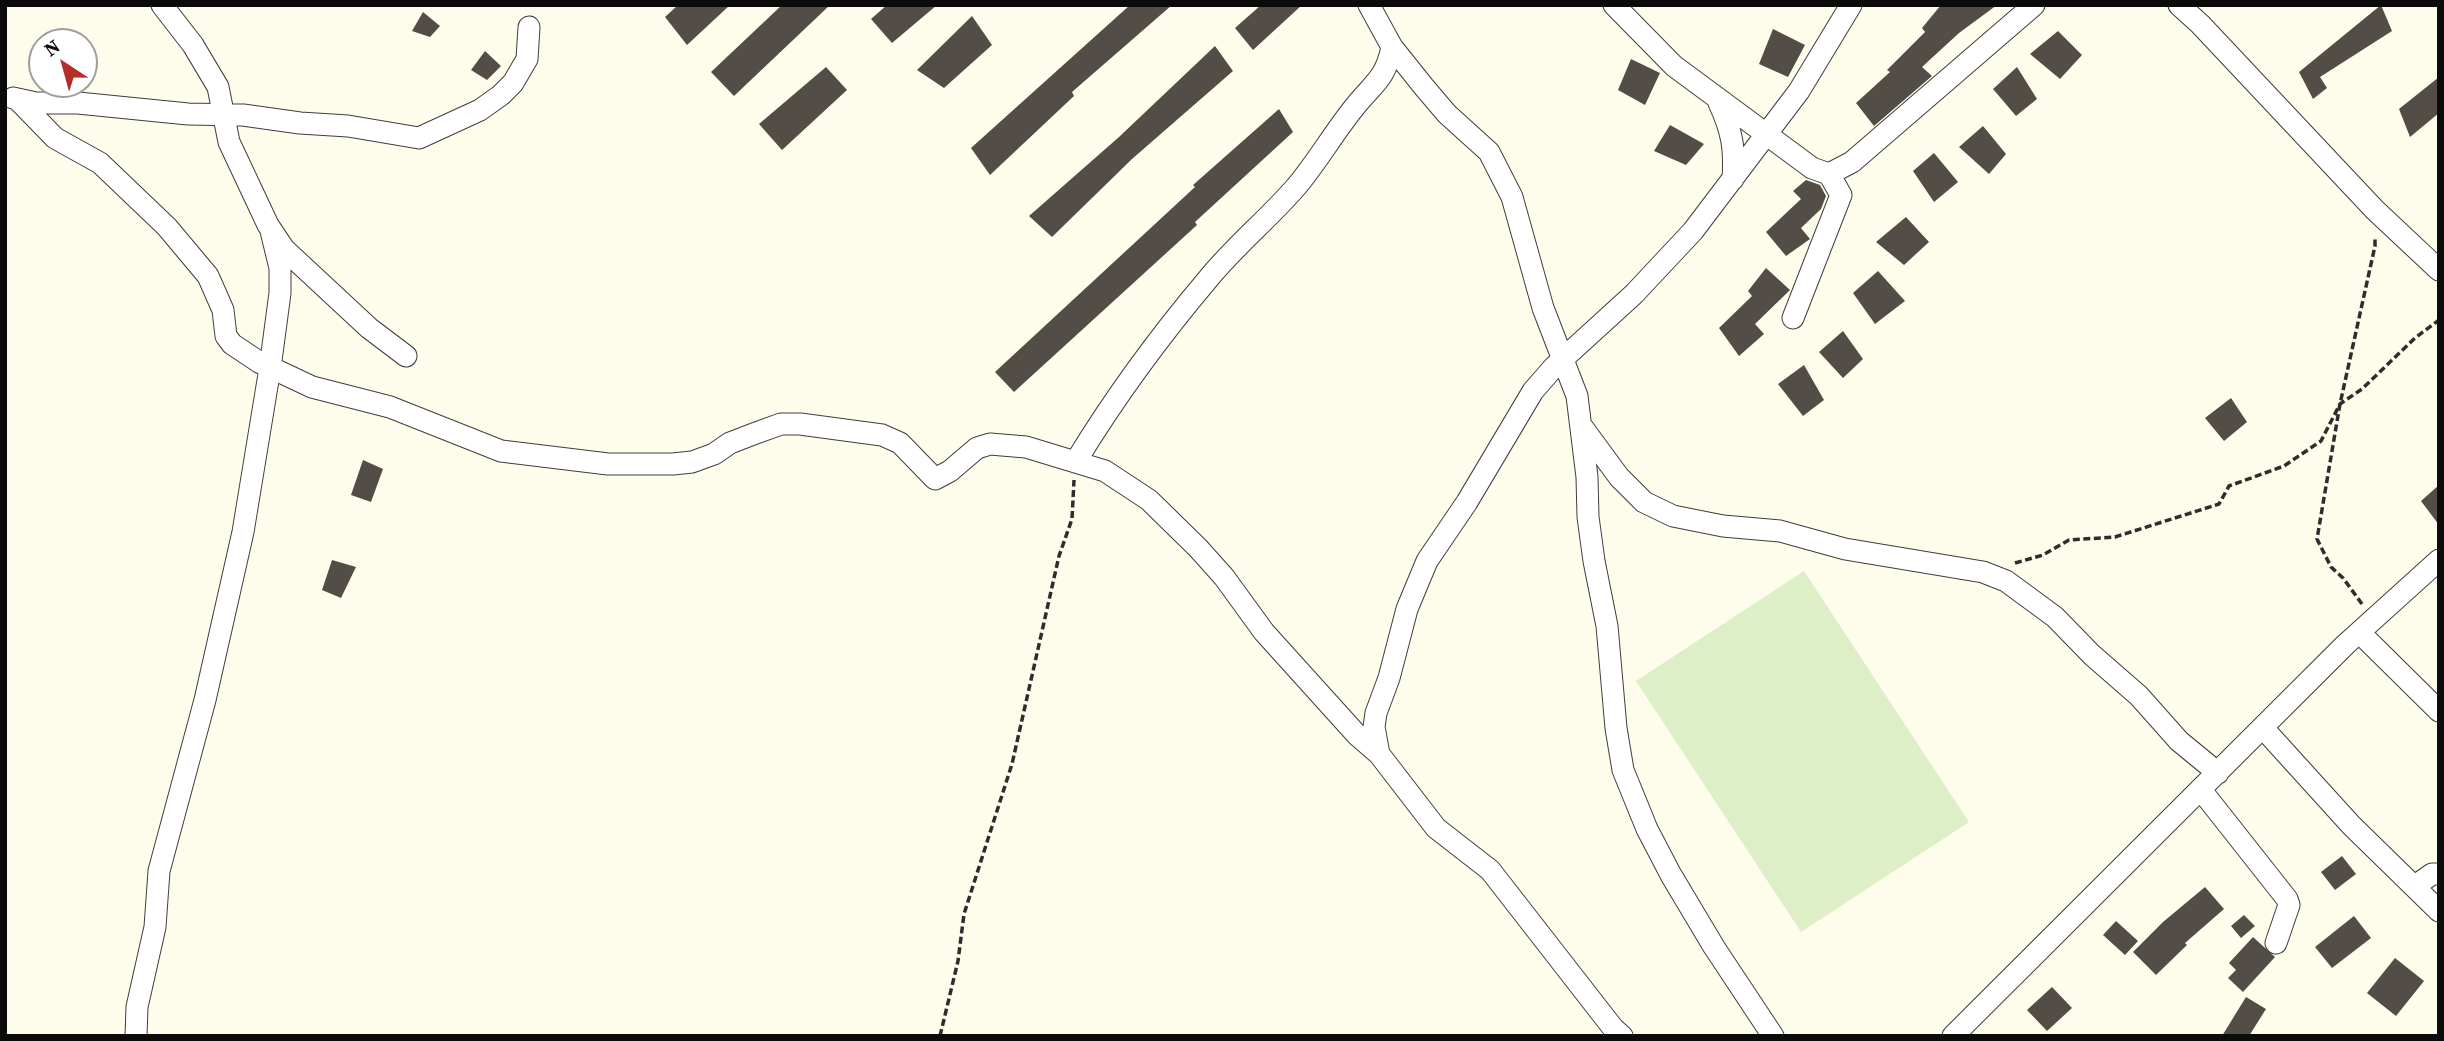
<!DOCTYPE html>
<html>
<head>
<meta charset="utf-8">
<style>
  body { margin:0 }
  #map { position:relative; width:2444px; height:1041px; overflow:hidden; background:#fefcea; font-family:"Source Serif 4",serif }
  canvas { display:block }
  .frame { position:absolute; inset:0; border:7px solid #0b0b0b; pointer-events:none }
  .north { position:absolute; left:28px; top:28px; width:70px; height:70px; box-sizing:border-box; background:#fff; border:2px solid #9d9d9d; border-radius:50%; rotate:324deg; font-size:19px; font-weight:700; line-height:28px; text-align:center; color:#0b0b0b }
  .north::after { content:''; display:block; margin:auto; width:24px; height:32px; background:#b52c29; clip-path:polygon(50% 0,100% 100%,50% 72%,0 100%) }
</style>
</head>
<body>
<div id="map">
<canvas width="2444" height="1041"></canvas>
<div class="frame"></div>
<div class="north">N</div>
</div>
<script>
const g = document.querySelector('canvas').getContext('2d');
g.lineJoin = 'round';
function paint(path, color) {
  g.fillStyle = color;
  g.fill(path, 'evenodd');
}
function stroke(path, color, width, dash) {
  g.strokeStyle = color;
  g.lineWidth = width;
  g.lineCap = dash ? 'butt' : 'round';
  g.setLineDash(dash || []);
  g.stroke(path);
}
const pitch = new Path2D(`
  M1804,571L1969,822L1801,932L1636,681Z`);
const building = new Path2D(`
  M678,5H730L687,45L665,17Z
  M782,5H830L734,96L711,72Z
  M887,5H937L892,43L871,19Z
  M1130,5H1172L1072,92L1074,96L990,175L971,148Z
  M1261,5H1302L1253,50L1235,28Z
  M1941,5H1997L1959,33L1922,67L1932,76L1874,126L1856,103L1890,72L1887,70L1925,32L1922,28Z
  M2381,5L2392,31L2320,77L2327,88L2313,99L2299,72Z
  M423,12L440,26L430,37L412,31Z
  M972,16L992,45L944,88L917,70Z
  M1773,29L1805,45L1788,77L1759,64Z
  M2058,31L2082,55L2060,79L2030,54Z
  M1215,46L1233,71L1132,159L1052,237L1029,216L1119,137Z
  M485,51L501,66L487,80L471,70Z
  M1631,59L1660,73L1645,105L1618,90Z
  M826,67L847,90L782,150L759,124Z
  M2017,67L2037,99L2016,116L1993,89Z
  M2439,77V113L2410,137L2399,109Z
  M1279,109L1293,132L1195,222L1197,225L1014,392L995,372L1195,187L1193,185Z
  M1670,125L1704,144L1686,165L1654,151Z
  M1983,126L2006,154L1989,174L1959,147Z
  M1934,153L1958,182L1934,202L1913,171Z
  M1806,180L1820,185L1826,196L1821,209L1801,228L1810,239L1786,256L1766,232L1801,199L1793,191Z
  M1906,217L1929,242L1904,265L1876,242Z
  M1766,268L1790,290L1755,324L1764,334L1739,356L1719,328L1752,296L1748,291Z
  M1878,271L1905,301L1875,324L1853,293Z
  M1843,331L1863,359L1843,378L1819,352Z
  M1804,365L1824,400L1803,416L1778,384Z
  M2231,398L2247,422L2224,441L2205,418Z
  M363,460L383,469L371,502L351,495Z
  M2439,485V525L2421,501Z
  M332,560L356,567L341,598L322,590Z
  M2342,856L2356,874L2335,890L2321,872Z
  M2205,887L2224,909L2185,943L2187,945L2156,975L2133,952L2163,922Z
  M2244,915L2255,926L2241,938L2231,926Z
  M2354,916L2371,938L2332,968L2315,947Z
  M2116,921L2138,941L2125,955L2103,935Z
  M2253,937L2275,957L2243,992L2228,978L2236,970L2229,963Z
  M2395,958L2424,981L2396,1016L2367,993Z
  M2052,987L2072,1008L2047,1031L2027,1010Z
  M2246,997L2266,1009L2249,1036H2222Z`);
const path = new Path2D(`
  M2015,563L2043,555L2069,540L2115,537L2219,504L2229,486L2284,466L2321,441L2340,404L2362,389L2415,338L2439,320
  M2362,604L2343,578L2331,567L2317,539L2340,404L2375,246V237
  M940,1036L958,961L964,914L1012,764L1059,556L1072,519L1074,480`);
const minor = new Path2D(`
  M162,5L193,45L218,87L229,142L268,225L284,249L369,328L406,356
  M1369,5L1392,47L1424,87L1447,114L1489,152L1512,197L1543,308L1577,396L1587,477L1588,517L1594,561L1607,626L1616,728L1623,770L1647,829L1671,875L1714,947L1773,1036
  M1614,5L1674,66L1812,168L1829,174L1852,162L2034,5
  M2179,5L2200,24L2375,210L2439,270
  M13,98L36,103H78L188,114L243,115L300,123L348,126L419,138L480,110L501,95L513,83L527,59L529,27
  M18,100L55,138L100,163L167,227L208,276L223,310L226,336L232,344L259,362L312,387L390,407L501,451L608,464H673L692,462L714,454L730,443L756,433L781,424H800L882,435L900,443L935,479L950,471L977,448L990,444L1026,447L1105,471L1149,500L1198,548L1224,577L1264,632L1357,735L1379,754
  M1719,103C1732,131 1735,148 1733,179
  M1793,318L1841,195L1829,174
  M1583,428L1619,477L1644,502L1673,516L1723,526L1780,531L1845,549L1983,572L2006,581L2055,617L2092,655L2139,696L2179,741L2218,773
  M1076,461C1115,397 1159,337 1208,279C1235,246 1268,219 1296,187C1317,162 1333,134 1353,109C1372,84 1385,81 1392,47
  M2360,633L2439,711
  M2263,728L2351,825L2439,911
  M2201,790L2287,899L2289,905L2276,943
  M2415,886L2432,874H2439
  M136,1036L137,1007L155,927L159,871L205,700L243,532L270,368L280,293V268L271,231
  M1622,1036L1613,1028L1490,870L1436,828L1379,754L1374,727L1376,713L1389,678L1407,609L1427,561L1467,502L1533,391L1554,367L1634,294L1693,231L1799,91L1851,5
  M1953,1036L2345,645L2439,560`);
paint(pitch, '#deeec7');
paint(building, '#534d48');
stroke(minor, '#3e3e3e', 23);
stroke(path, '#2d2d2d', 3.5, [7, 3.5]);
stroke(minor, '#fff', 21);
</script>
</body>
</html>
